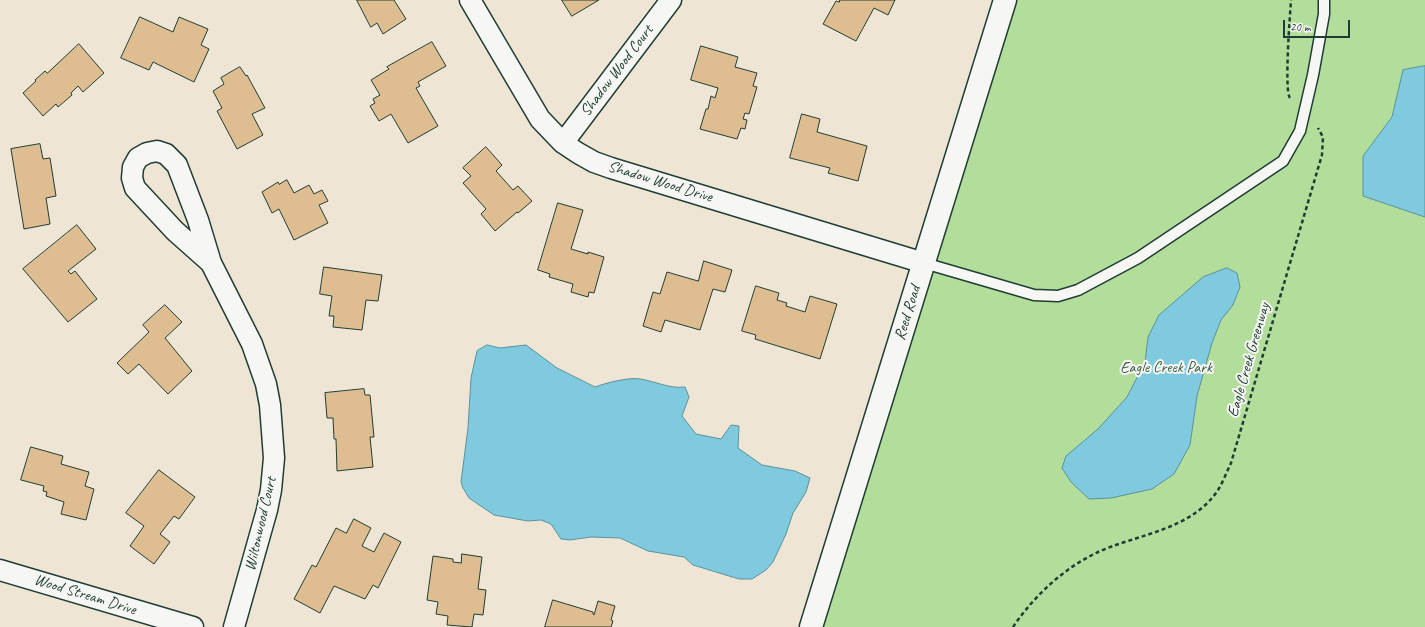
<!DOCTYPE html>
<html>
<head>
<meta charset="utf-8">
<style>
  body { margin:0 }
  #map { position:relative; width:1425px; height:627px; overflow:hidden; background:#efe5d5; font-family:Caveat,sans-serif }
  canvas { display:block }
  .scale { position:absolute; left:1283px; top:20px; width:67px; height:18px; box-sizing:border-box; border:2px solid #1f3d34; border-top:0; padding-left:5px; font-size:12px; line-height:14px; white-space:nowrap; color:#1f3d34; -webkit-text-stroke:3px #f6f6f2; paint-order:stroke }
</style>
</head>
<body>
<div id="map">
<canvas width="1425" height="627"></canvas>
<div class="scale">20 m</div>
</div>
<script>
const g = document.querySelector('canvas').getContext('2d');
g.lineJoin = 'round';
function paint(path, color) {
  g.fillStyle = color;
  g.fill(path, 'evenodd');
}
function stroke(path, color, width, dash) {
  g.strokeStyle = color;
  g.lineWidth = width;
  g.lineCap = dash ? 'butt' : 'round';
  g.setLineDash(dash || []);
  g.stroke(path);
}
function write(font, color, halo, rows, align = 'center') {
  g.font = font + ' Caveat,sans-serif';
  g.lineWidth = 4;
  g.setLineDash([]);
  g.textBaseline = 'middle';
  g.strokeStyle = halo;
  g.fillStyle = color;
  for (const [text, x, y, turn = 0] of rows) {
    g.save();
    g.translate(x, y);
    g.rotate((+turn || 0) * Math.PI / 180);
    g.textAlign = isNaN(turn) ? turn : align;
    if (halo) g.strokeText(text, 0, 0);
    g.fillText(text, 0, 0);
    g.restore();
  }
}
const green = new Path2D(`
  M1010,0H1425V627H816Z`);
const water = new Path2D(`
  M1425,66V217L1363,196V156L1392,117L1403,70Z
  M1227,268L1237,273L1240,287L1233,305L1221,320L1212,343L1197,396L1190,445L1174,474L1152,489L1111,498L1089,499L1071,482L1062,468L1066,456L1098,429L1127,397L1145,362L1148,337L1159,315L1203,277Z
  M487,345L500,348L526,345L557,368L595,387C606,383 628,377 640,379C655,381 669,389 685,387L689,397L682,416L696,434L721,439L731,425L739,426L738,448L762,465L795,471L810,478L806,492L793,513L786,534L773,562L766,570L752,579H739L693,565L684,557L648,551L620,538L591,537L570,540L561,539L551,524L541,520L528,521L494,515L469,498L463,488L461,482L468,428L471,378L477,351Z`);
const building = new Path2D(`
  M357,0H394L406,19L383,34L377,23L371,27Z
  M562,0H599L572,16Z
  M840,0H895L888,15L874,8L856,41L823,24L836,1L839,2Z
  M140,17L173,32L179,17L208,29L201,45L209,49L194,82L153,62L149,70L121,58Z
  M432,42L446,66L418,82L420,86L416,88L438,126L408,143L391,114L379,121L370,106L375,103L373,99L380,95L371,80L389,69L387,67Z
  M79,44L104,73L83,92L78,86L71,93L72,95L58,107L56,104L43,116L23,93L36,81L35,80L45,71L47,73Z
  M701,46L738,57L735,67L757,73L753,86L757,87L749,114L745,113L743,119L747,120L745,129L741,128L737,139L700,129L706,109H708L711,96L715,98L718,88L691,80Z
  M240,67L246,76L247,75L265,108L252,114L263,135L237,149L217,111L222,108L213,91L224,84L221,78Z
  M802,114L820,119L817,132L867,146L858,181L828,173L830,168L790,158Z
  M40,144L43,159L50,158L56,196L46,198L50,224L24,229L11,149Z
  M486,147L502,165L496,171L513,190L518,186L532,201L518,213L517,212L495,231L481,214L486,209L463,183L471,176L463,168Z
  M287,180L294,193L309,185L314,194L322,190L328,201L319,205L328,223L294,240L279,209L272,213L262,192L278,182L279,184Z
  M558,203L583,210L571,249L588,254V252L604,257L594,293L589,292L588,297L571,292L573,284L549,277L550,274L538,270Z
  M77,225L96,249L68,271L71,274L75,271L97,299L68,322L23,269Z
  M704,261L732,270L725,292L713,289L700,330L665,320L661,332L643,326L653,292L660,294L667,272L698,281Z
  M324,267L382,275L378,301L366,300L362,330L333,327L334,316H329L332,296L320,294Z
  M756,286L779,293L777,300L787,303L786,306L805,312L810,296L837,304L820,359L755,339L756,335L742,331Z
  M165,305L182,322L165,338L192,371L168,394L139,364L128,374L117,363L149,332L143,325Z
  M364,389L365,395H370L374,437H370L373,467L337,471L336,439H334L333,418H327L325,393Z
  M31,447L63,456L61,464L89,472L85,486L94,489L86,520L61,514L64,502L46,496L47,492L43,491L44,486L21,480Z
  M159,470L195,497L179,519L174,516L160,534L170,542L154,564L130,546L144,526L126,513Z
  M354,519L371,528L362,546L374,552L384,533L401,542L378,588L373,585L365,599L334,586L320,613L294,599L312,565L316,567L336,528L346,533Z
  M462,554L482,557L478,589L486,590L483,615L474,614L472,627L447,625L448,616L436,614L438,602L427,600L433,556L453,559V562L461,563Z
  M553,600L593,612V614L594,615L598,601L615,606L611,620L613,621L611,627H545Z`);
const path = new Path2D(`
  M1290,98C1284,91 1290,15 1291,0
  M1013,627C1034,596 1063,569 1096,553C1136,534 1191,531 1218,490C1223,482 1227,471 1231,463L1322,155L1323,137L1318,128`);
const lane = new Path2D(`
  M924,263L1034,295L1058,296L1078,290L1138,258L1283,161L1300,131L1313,75L1324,14V0`);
const street = new Path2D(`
  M470,0L540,119L563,143L578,153L594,162L611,168L924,263
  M563,143L671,0
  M211,263L175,231L135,188L132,178L133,167L138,158L147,153L157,151L166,154L177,165L198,220L211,263L252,344L266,384L270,405L274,458L271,490L267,510L234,627
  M0,570L193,627`);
const secondary = new Path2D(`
  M811,627L1005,0`);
const streetNames = [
  ["Shadow Wood Court",617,71,-53],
  ["Shadow Wood Drive",660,182,17],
  ["Reed Road",908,313,-73],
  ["Eagle Creek Greenway",1249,360,-74],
  ["Wiltonwood Court",261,524,-77],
  ["Wood Stream Drive",85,595,17]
];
const parkNames = [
  ["Eagle Creek Park",1166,368]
];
paint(green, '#b3dd9a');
paint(water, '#80cae0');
stroke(water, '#59929b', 1);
paint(building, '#debe91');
stroke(building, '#1f3d34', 1);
stroke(lane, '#1f3d34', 13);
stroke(street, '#1f3d34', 23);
stroke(secondary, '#1f3d34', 25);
stroke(path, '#1f3d34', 2.5, [4, 3]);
stroke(lane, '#f6f6f2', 10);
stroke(street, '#f6f6f2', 20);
stroke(secondary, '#f6f6f2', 22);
write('16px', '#1f3d34', '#f6f6f2', streetNames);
write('16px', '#3d5d48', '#f6f6f2', parkNames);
</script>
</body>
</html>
